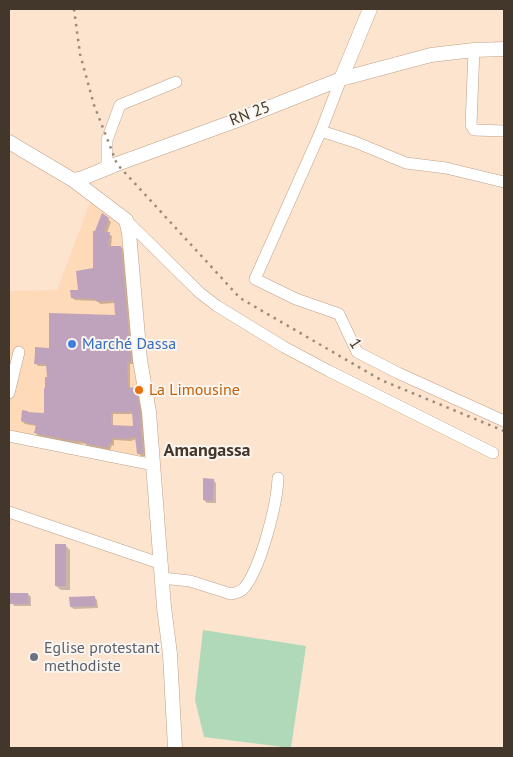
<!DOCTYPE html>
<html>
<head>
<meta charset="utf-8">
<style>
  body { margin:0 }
  #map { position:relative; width:513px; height:757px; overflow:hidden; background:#fce4cf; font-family:"PT Sans",sans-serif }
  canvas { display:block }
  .frame { position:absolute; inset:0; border:10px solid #43372c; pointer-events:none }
</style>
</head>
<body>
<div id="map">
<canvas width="513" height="757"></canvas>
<div class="frame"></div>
</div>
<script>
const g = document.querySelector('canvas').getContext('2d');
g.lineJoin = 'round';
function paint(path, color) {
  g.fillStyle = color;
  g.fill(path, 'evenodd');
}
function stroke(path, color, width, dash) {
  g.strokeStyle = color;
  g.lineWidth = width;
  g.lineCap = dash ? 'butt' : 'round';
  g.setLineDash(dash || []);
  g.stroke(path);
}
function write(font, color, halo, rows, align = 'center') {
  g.font = font + ' "PT Sans",sans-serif';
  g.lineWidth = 4;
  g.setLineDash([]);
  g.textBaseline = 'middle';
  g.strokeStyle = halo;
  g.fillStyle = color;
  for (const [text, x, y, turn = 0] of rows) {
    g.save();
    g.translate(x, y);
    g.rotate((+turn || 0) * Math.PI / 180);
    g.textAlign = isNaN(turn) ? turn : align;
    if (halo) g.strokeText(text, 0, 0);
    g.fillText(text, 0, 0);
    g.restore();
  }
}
const built = new Path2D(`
  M91,200L122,224L150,460L9,436V291L57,290Z`);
const green = new Path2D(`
  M203,630L306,646L291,748L204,737L195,700Z`);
const shadow = new Path2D(`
  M108,219L111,222L107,233L112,236L111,247H121L124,250L134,364H130V389H135L138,391L143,417L146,456H141L138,453L136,439L131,441L114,440V446L112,445L110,450L87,446L85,443L77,444L38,436L36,433L37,426L25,424L22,421L30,414L45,415L48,378V366H38L35,363L51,349L117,317L115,303L100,304L98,301L75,300L72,298L79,291L94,269L95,232ZM113,414H133L134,427L113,426Z
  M213,480L216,483V503H207L204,500Z
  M65,545L70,550V590H61L56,586Z
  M28,594L31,597V606H14L12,603Z
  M94,597L97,600L98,608L74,609L71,607Z`);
const building = new Path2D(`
  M102,213L109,218L104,232H110L108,246H121L131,362H127L128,388L136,387L140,413L143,453L137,454L135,436L128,439L112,438V443H109L108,448L83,443L84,441H74L34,433L36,425L21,421L22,410L28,411V412L44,413V388H45V377H47L46,364H34L35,353V347L49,348V313L115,315L114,300L97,302L96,299L71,298L70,290H78L76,271L93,268V231H95ZM111,412H132L133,426L111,425Z
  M203,478L214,479L213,501L203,500Z
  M55,544H66V586H55Z
  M10,593H28L29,604H10Z
  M95,596L96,606L70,607L69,597Z`);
const minor = new Path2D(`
  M474,50L471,125L474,130L504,131
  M341,79L321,131L255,279L296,299L339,314L357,352L398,373L504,421
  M321,131L355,142L406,163L446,168L504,182
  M107,168V140L120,105L176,82
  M126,220L200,293L217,306L284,347L329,371L493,453
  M9,393L19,352
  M9,436L154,465
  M9,512L162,564
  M162,578L190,581L231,594C237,593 241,592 245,587C261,566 277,505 278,478`);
const major = new Path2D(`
  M341,79L370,9
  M9,142L73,180L83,178L117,164L235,121L341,79L431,55L474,50L504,49
  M73,180L126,220L129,233L140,360L149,412L164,607L170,654L175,748`);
const rail = new Path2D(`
  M74,9L80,54L94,105L117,164L240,298L381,380L504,431`);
const markers = [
  [72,344,5,"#3f7fe0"],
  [139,390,5,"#e8710a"],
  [34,657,5,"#6b7280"]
];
const streetNames = [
  ["RN 25",250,114,-21],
  ["1",355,344,57]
];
const shopNames = [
  ["Marché Dassa",82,344]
];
const foodNames = [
  ["La Limousine",149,390]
];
const worshipNames = [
  ["Eglise protestant",44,648],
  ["methodiste",44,666]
];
const neighbourhoodNames = [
  ["Amangassa",207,451]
];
paint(built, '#fedab9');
paint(green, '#afd9b9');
paint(shadow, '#0003');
paint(building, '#bfa2bb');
stroke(minor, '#bea188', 12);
stroke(major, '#bea188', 15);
stroke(minor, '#fff', 11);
stroke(major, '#fff', 14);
stroke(rail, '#9c8b7b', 2.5, [2.5, 5]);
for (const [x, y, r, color] of markers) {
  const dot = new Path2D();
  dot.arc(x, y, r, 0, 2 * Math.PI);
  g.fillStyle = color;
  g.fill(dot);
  stroke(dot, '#fbf5ef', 2);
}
write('16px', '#43372c', '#fbf5ef', streetNames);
write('16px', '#366cbe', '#fbf5ef', shopNames, 'left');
write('16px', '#c56008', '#fbf5ef', foodNames, 'left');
write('16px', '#5b616d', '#fbf5ef', worshipNames, 'left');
write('bold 18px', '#43372c', '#fbf5ef', neighbourhoodNames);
</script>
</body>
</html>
